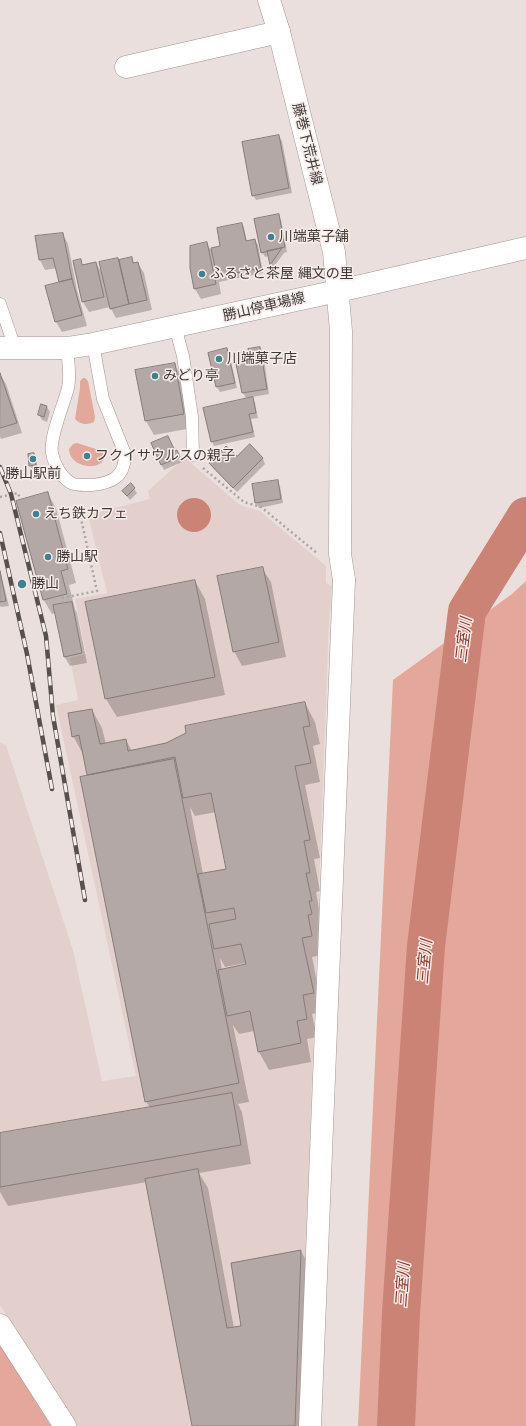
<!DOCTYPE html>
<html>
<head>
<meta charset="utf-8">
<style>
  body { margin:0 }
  canvas { display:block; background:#eadfdc }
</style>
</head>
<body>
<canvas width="526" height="1426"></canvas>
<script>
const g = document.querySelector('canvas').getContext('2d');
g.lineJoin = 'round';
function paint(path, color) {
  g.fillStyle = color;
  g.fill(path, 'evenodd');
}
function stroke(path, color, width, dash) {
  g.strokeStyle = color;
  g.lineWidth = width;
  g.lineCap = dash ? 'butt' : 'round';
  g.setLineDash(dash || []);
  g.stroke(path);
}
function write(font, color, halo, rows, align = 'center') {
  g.font = font + ' Quicksand,"Noto Sans JP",sans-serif';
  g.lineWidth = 3;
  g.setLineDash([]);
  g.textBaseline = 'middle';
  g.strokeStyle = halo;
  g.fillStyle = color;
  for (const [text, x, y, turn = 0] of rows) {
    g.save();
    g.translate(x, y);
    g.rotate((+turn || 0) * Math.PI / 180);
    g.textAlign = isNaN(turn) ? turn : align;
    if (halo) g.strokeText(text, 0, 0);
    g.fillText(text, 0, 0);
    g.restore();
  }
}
const built = new Path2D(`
  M188,456L192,464L240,505L260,511L326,566V583L332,586L329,622L299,1426H77L0,1305V743L6,745L73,950L102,1081L136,1076L56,705L78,700L70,658L86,654L75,599L107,593L88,515L150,499L148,491L182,460V457Z`);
const green = new Path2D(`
  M83,378H85L88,381L95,417L94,422C88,425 80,425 75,419L80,388V381Z
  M77,443L102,451C113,471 70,472 69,449L73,444Z
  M526,581V1426H358L393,680L512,594Z
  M0,1344L51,1426H0Z`);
const water = new Path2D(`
  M177 515a17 17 0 1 1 34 0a17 17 0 1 1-34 0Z`);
const shadow = new Path2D(`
  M279,136L282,141L292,193L256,200L253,195Z
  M278,215L281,220L287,252L284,253L273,268L269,256L265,257L262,252Z
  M242,224L244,228L247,242L255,240L258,245L263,273L219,282L221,294L201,299L195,289L207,243L210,249L222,247Z
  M63,234L68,244L77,290L87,326L62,332L56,322L60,283L57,268L45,270L40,260L36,237Z
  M131,258L135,264L138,263L144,273L152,310L116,318L110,307L89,312L83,302L74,262L80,261L83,266L96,263L103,275L118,259L119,261Z
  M260,348L263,352L269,394L252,397L255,403L258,418L251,419L255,437L214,446L212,441L251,398V397L246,398L243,393L250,353Z
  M226,349L229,354L237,388L220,392L217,387L209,354Z
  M174,364L183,379L192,428L154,435L146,421Z
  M0,374L6,384L22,433L1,439L0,437Z
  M42,406L47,407L50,412L47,422L42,420L39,415Z
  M152,444L175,452L179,456L182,462L164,470Z
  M250,446L263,459L265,464L237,492L213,468L210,463L237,458Z
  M33,454L36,459L38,470H33L30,465Z
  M277,481L280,486L283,503L259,508L256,503Z
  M134,489L137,493L130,500L123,492Z
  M48,494L56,508L76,583L69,585L75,609L77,613L87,663L70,666L64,656L56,613L52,614L43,599Z
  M262,568L271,582L286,657L242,666L234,651Z
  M0,570L9,606L1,607L0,606Z
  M195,581L205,599L225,695L117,717L106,699L86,603Z
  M305,703L315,722L320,744L313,746L320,782L305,785L320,858L314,859L320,891L316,892L321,919H319L321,932L318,933L322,955L312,957L323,1012L312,1014L317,1037L307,1039L311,1062L269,1070L259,1052L254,1031L239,1034L233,1025L249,1102L238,1104L242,1112L251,1164L199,1173L208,1188L234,1328L243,1327L301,1251L311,1269L306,1426H193L147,1182L8,1206L0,1192V1134L150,1108L146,1101L89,777L83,754L73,736L92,710L102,728L106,744L126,740L132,751L166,744ZM190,807L195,816L216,812L227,869L203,874ZM220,958L225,967L246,963L247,965L222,970Z`);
const river = new Path2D(`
  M396,1426L401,1313L426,946L467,611L526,516`);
const building = new Path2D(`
  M279,135L289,188L252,196L242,142Z
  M279,214L285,247L261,253L254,219Z
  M242,223L246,241L255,239L261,268L217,277L211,248L220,246L217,228Z
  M63,233L72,279L59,282L53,258L39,260L35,236Z
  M207,242L216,284L194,289L190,268V246Z
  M282,248L270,265L267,251Z
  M132,257L133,263L138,262L147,300L129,304L119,260Z
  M118,258L129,304L110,309L99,262Z
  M81,259L82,265L96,262L104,297L82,302L73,261Z
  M72,279L82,315L55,322L45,286Z
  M260,347L267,389L242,393L234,354L249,352L248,349Z
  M227,348L235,383L216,387L208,353Z
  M175,363L184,414L145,421L135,370Z
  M0,373L17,423L0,428Z
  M253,397L256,413L249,414L253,432L211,442L203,408Z
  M41,404L47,406L44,417L38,415Z
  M168,436L175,451L177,450L180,457L161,465L151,443Z
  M250,444L263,458L233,488L209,463L226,446L237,456Z
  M34,453L36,465L29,466L28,454Z
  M278,480L281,499L255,503L252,484Z
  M131,483L135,488L127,496L122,491Z
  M48,492L68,569L61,571L67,594L43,600L16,501Z
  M263,567L279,642L233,652L217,576Z
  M0,571L6,601L0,602Z
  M195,580L215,677L105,699L85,602Z
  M72,602L82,653L64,657L53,605Z
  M305,702L310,726L303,727L311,763L295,766L310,840L304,841L310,873H306L312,901H309L312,914L308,915L312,936L302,938L314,993L303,995L307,1019L297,1021L301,1043L258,1052L250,1011L227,1016L218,970L246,964L241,944L214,949L209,924L236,919L234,908L206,913L198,874L226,869L211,793L183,798L175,757L87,775L79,735L72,737L68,713L92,709L100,744L126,739L128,751L166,743L186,733L185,726Z
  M174,759L239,1083L145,1102L80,777Z
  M232,1093L241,1145L0,1187V1133Z
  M198,1169L227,1328L241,1326L231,1263L301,1250L295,1426H192L145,1179Z`);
const path = new Path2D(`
  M203,468L244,502L261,507L318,554
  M0,497L18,493L20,499
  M63,603L62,598L97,591L78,505`);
const lane = new Path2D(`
  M0,304L15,348
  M175,326L183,356L192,417L193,455
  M67,348C68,361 71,375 68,388C64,404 49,438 52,453C54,464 61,477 71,483C77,486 85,485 92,485C112,483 125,477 125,454L103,399L93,344`);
const street = new Path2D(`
  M126,67L279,32
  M310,1426L344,580`);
const secondary = new Path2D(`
  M269,0L279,32L334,252L341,331L340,554L344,580
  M0,348H67L93,344L356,287L526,248
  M0,1325L65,1426`);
const rail = new Path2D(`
  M0,467L11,494L46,636L53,716L85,900
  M0,533L27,654L52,789`);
const markers = [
  [271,237,4,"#3d828f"],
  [202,274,4,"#3d828f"],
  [219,359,4,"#3d828f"],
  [155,376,4,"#3d828f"],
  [87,456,4,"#3d828f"],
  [33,459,4,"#3d828f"],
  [36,514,4,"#3d828f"],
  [48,557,4,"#3d828f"],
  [22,584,5,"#3d828f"]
];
const streetNames = [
  ["藤巻下荒井線",307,144,76],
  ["勝山停車場線",264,307,-13]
];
const poiNames = [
  ["川端菓子舗",279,237],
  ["ふるさと茶屋 縄文の里",210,274],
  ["川端菓子店",227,359],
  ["みどり亭",163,376],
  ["フクイサウルスの親子",95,456],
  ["勝山駅前",33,474,"center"],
  ["えち鉄カフェ",44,514],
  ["勝山駅",56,557],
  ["勝山",31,584]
];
const waterNames = [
  ["三室川",464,640,-83],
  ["三室川",425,962,-85],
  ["三室川",403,1285,-86]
];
paint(built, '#e3d0cc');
paint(green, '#e3a79b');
paint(water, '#cb8375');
paint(shadow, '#0003');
stroke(river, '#cb8375', 38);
paint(building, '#b3a8a6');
stroke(building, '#877c7a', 1);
stroke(lane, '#a19694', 13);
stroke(street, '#a19694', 23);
stroke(secondary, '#a19694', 23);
stroke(path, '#aca4a1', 2.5, [2, 3]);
stroke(lane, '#fff', 12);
stroke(street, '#fff', 22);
stroke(secondary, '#fff', 22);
stroke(rail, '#565150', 4.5);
stroke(rail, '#f8ece9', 3, [9]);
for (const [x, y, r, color] of markers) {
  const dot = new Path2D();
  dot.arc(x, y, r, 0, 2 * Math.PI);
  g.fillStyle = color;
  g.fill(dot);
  stroke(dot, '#f8ece9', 1.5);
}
write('14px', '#3e3a39', '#f8ece9', streetNames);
write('14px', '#3e3a39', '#f8ece9', poiNames, 'left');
write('italic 15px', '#8d3527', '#f8ece9', waterNames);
</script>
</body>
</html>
